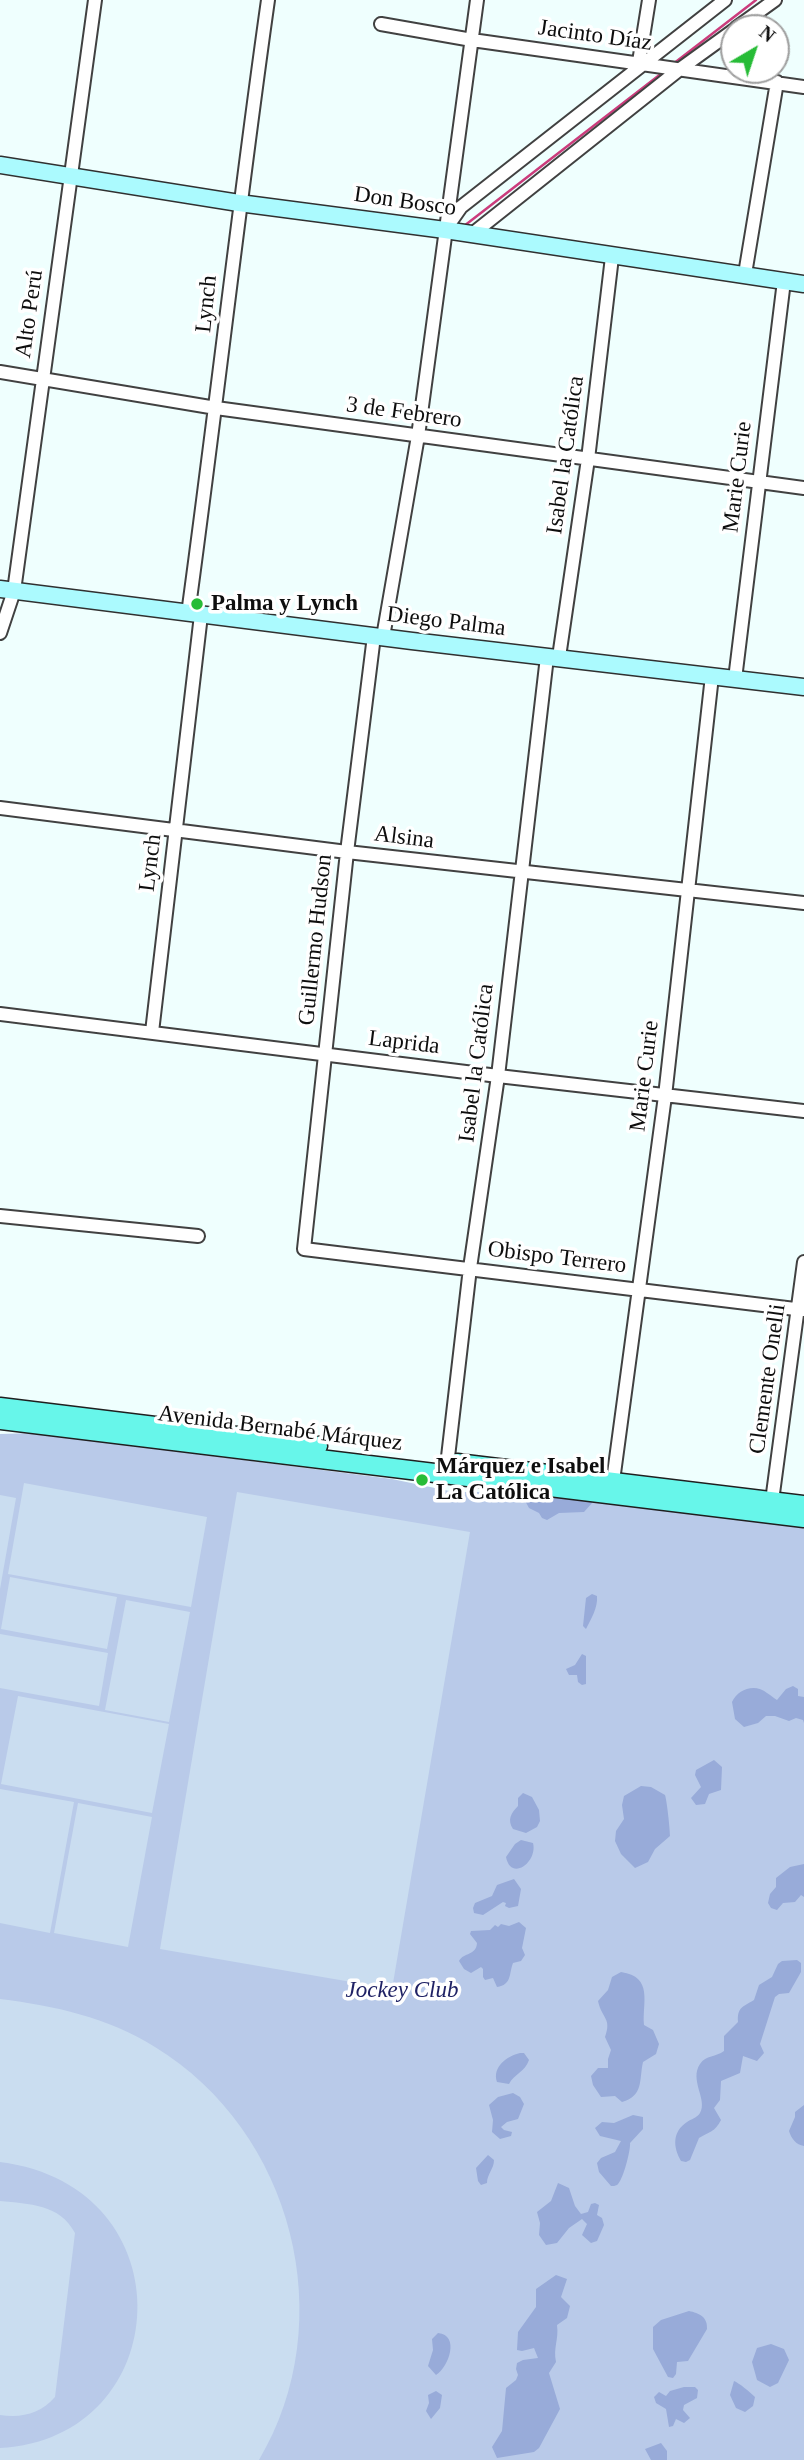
<!DOCTYPE html>
<html>
<head>
<meta charset="utf-8">
<style>
  body { margin:0 }
  #map { position:relative; width:804px; height:2460px; overflow:hidden; background:#effffe; font-family:"Times New Roman",serif }
  canvas { display:block }
  .north { position:absolute; left:720px; top:14px; width:70px; height:70px; box-sizing:border-box; background:#fff; border:2px solid #9f9f9f; border-radius:50%; rotate:39deg; font-size:19px; font-weight:700; line-height:28px; text-align:center; color:#0e0e0e }
  .north::after { content:''; display:block; margin:auto; width:24px; height:32px; background:#27bc37; clip-path:polygon(50% 0,100% 100%,50% 72%,0 100%) }
</style>
</head>
<body>
<div id="map">
<canvas width="804" height="2460"></canvas>
<div class="north">N</div>
</div>
<script>
const g = document.querySelector('canvas').getContext('2d');
g.lineJoin = 'round';
function paint(path, color) {
  g.fillStyle = color;
  g.fill(path, 'evenodd');
}
function stroke(path, color, width, dash) {
  g.strokeStyle = color;
  g.lineWidth = width;
  g.lineCap = dash ? 'butt' : 'round';
  g.setLineDash(dash || []);
  g.stroke(path);
}
function write(font, color, halo, rows, align = 'center') {
  g.font = font + ' "Times New Roman",serif';
  g.lineWidth = 7;
  g.setLineDash([]);
  g.textBaseline = 'middle';
  g.strokeStyle = halo;
  g.fillStyle = color;
  for (const [text, x, y, turn = 0] of rows) {
    g.save();
    g.translate(x, y);
    g.rotate((+turn || 0) * Math.PI / 180);
    g.textAlign = isNaN(turn) ? turn : align;
    if (halo) g.strokeText(text, 0, 0);
    g.fillText(text, 0, 0);
    g.restore();
  }
}
const green = new Path2D(`
  M34,1433L392,1479L454,1492H527L804,1522V2460H0V1434Z`);
const forest = new Path2D(`
  M522,1491L591,1497L592,1503L584,1512L559,1513L547,1520L542,1518L539,1513L529,1508L522,1495Z
  M592,1594L597,1596C598,1608 591,1619 586,1629L583,1626L586,1598Z
  M582,1654L586,1656V1684L582,1685L578,1682L577,1675H569L566,1669L575,1665Z
  M793,1686L798,1689V1696L804,1697V1723L803,1720L796,1718L789,1721L775,1716H766L758,1723L744,1727L735,1719L732,1702C738,1689 755,1683 767,1693C771,1695 773,1698 777,1700L786,1689Z
  M714,1760L722,1767L721,1790L709,1794L705,1804L696,1805L691,1798L701,1787L695,1775L696,1770Z
  M641,1786L651,1787L665,1795C667,1801 670,1829 670,1836L655,1849L648,1862L635,1868L621,1854L615,1841L616,1831L624,1819L622,1805L624,1796Z
  M523,1793L532,1797L539,1810L540,1821L537,1827L526,1833L513,1829C507,1820 511,1813 518,1806V1798Z
  M521,1840L533,1843C538,1862 511,1882 506,1857L515,1844Z
  M804,1864V1897L801,1895L795,1902L783,1903L777,1910L771,1908L768,1903L770,1894L776,1887V1878L790,1867Z
  M514,1879L521,1889L518,1906L509,1908L505,1906L506,1903L503,1902L483,1915L474,1913L473,1908L475,1903L492,1896L497,1885Z
  M519,1922L526,1928L522,1948L525,1955L521,1961L513,1963C509,1973 512,1985 497,1987L493,1978L485,1980L483,1977V1969L481,1967L471,1973L464,1969L459,1961C464,1952 476,1956 477,1943L470,1934L471,1931L490,1930L495,1925L498,1927L501,1924L509,1926Z
  M797,1960L801,1963V1972L789,1993L779,1994L775,1997L760,2044L764,2053L757,2061L743,2056L740,2073L721,2081L720,2100L714,2108L721,2120C715,2132 709,2132 699,2138L690,2160L686,2162L681,2161C673,2147 672,2132 687,2122C691,2119 697,2118 700,2113C708,2100 689,2080 700,2064C706,2055 716,2057 724,2051V2036L738,2022C737,2007 743,2007 754,2000L759,1985L772,1977L778,1964L782,1961Z
  M621,1972C654,1977 642,2003 644,2025L653,2030L659,2044L656,2054L643,2062C639,2079 644,2096 622,2102L615,2096L601,2097L593,2085L591,2076L598,2068H608V2059L611,2050L605,2037C612,2018 602,2019 598,2001L608,1990L612,1977Z
  M520,2053H524L529,2060C525,2072 514,2074 509,2084L497,2082C492,2067 507,2056 520,2053Z
  M513,2093L520,2097L524,2104L518,2119L507,2122L501,2127L504,2130L512,2132L511,2136L500,2139L492,2132L493,2120L489,2105L498,2097Z
  M804,2105V2146C796,2145 791,2138 789,2131L795,2117V2112Z
  M633,2115L643,2117V2129L630,2143C631,2149 623,2181 617,2185C615,2186 613,2186 611,2186L599,2172L597,2163L601,2158L615,2152L621,2141L600,2136L595,2128L602,2122L614,2123Z
  M488,2155L494,2160C494,2169 487,2174 487,2183L481,2185L478,2181L476,2168Z
  M558,2183L569,2188L575,2206L581,2214L588,2212L591,2204L595,2203L599,2205L597,2215L602,2218L604,2225L597,2241L591,2243L582,2235L587,2224L582,2219L569,2228L557,2243L546,2245L539,2235L540,2223L537,2212L551,2201Z
  M556,2275L567,2279L561,2297L570,2306L567,2318L557,2325C559,2340 553,2347 556,2362L549,2373L560,2409L539,2448L534,2452L497,2458L492,2447L502,2431L506,2388L516,2380L518,2375L516,2369L517,2363L523,2360L538,2358L534,2348L522,2351L517,2350L518,2332L536,2307V2289Z
  M689,2311C699,2313 708,2317 707,2329L688,2361L677,2362L676,2374L673,2378L668,2377L653,2349V2327L661,2320Z
  M438,2333C460,2335 449,2367 436,2375L428,2366L433,2350L432,2339Z
  M771,2344L784,2349L789,2360L778,2383L770,2387L757,2380L752,2362L757,2348Z
  M734,2381C739,2383 750,2392 755,2397L753,2406L745,2412L736,2408L730,2395Z
  M684,2387H695L698,2390L697,2398L684,2405L683,2410L690,2418L684,2423L676,2419L673,2426L669,2427L666,2409L656,2403L654,2397L659,2392L666,2396L670,2391Z
  M436,2391L442,2395L440,2408L431,2419L426,2411L429,2403L428,2395Z
  M661,2443L667,2451V2460H651L645,2449Z`);
const pitch = new Path2D(`
  M24,1483L207,1517L191,1607L8,1574Z
  M237,1492L470,1532L392,1989L160,1949Z
  M0,1495L16,1498L0,1589Z
  M10,1577L117,1597L107,1649L1,1629Z
  M126,1600L190,1612L169,1722L105,1710Z
  M0,1634L108,1653L99,1706L0,1688Z
  M18,1696L169,1724L152,1813L1,1784Z
  M0,1789L74,1802L50,1933L0,1923Z
  M78,1803L152,1817L128,1947L54,1933Z
  M0,1999C55,2006 107,2017 155,2047C293,2131 342,2321 259,2460H0V2448C177,2439 190,2186 0,2162Z
  M0,2201C29,2204 60,2204 75,2233L55,2397C40,2414 22,2418 0,2415Z`);
const stream = new Path2D(`
  M673,64L756,0
  M464,226L662,73`);
const street = new Path2D(`
  M381,24L472,40L804,87
  M736,28L775,0
  M639,62L649,0
  M447,227L461,207L725,0
  M471,235L680,69L734,30
  M745,274L777,82
  M0,372L216,408L804,488
  M188,614C216,409 239,204 268,0
  M0,633L14,591L95,0
  M374,636L347,852L304,1249L804,1310
  M383,637L418,436L477,0
  M559,657L588,459L612,257
  M735,679L784,281
  M0,808L347,852L804,903
  M0,1014L498,1076L804,1111
  M152,1032L201,615
  M0,1216L198,1236
  M446,1474L470,1268L498,1076L547,657
  M613,1481L665,1096L712,676
  M772,1501L804,1262`);
const secondary = new Path2D(`
  M0,165L239,203L445,230L804,284
  M0,589L412,641L804,687`);
const primary = new Path2D(`
  M0,1407L318,1446
  M0,1420L804,1518
  M457,1463L804,1505`);
const markers = [
  [197,604,7,"#27bc37"],
  [422,1480,7,"#27bc37"]
];
const streetNames = [
  ["Jacinto Díaz",595,36,8],
  ["Don Bosco",405,202,8],
  ["Lynch",207,304,-84],
  ["Alto Perú",30,314,-82],
  ["3 de Febrero",404,413,8],
  ["Isabel la Católica",566,455,-82],
  ["Marie Curie",738,477,-83],
  ["Diego Palma",446,622,7],
  ["Alsina",404,838,7],
  ["Lynch",151,863,-83],
  ["Guillermo Hudson",316,940,-84],
  ["Laprida",404,1043,7],
  ["Isabel la Católica",477,1063,-83],
  ["Marie Curie",645,1076,-83],
  ["Obispo Terrero",557,1258,7],
  ["Clemente Onelli",768,1379,-82],
  ["Avenida Bernabé Márquez",280,1429,7]
];
const poiNames = [
  ["Palma y Lynch",211,604],
  ["Márquez e Isabel",436,1467],
  ["La Católica",436,1493]
];
const parkNames = [
  ["Jockey Club",402,1991]
];
paint(green, '#b9cae9');
paint(forest, '#98abd9');
paint(pitch, '#caddf0');
stroke(stream, '#cb3c7c', 2.5);
stroke(street, '#414141', 16);
stroke(secondary, '#303030', 19);
stroke(primary, '#1f1f1f', 21);
stroke(street, '#fff', 12);
stroke(secondary, '#abfafe', 16);
stroke(primary, '#67f6ea', 18);
for (const [x, y, r, color] of markers) {
  const dot = new Path2D();
  dot.arc(x, y, r, 0, 2 * Math.PI);
  g.fillStyle = color;
  g.fill(dot);
  stroke(dot, '#fff', 2.5);
}
write('23px', '#0e0e0e', '#fff', streetNames);
write('bold 23px', '#0e0e0e', '#fff', poiNames, 'left');
write('italic 23px', '#1f2265', '#fff', parkNames);
</script>
</body>
</html>
